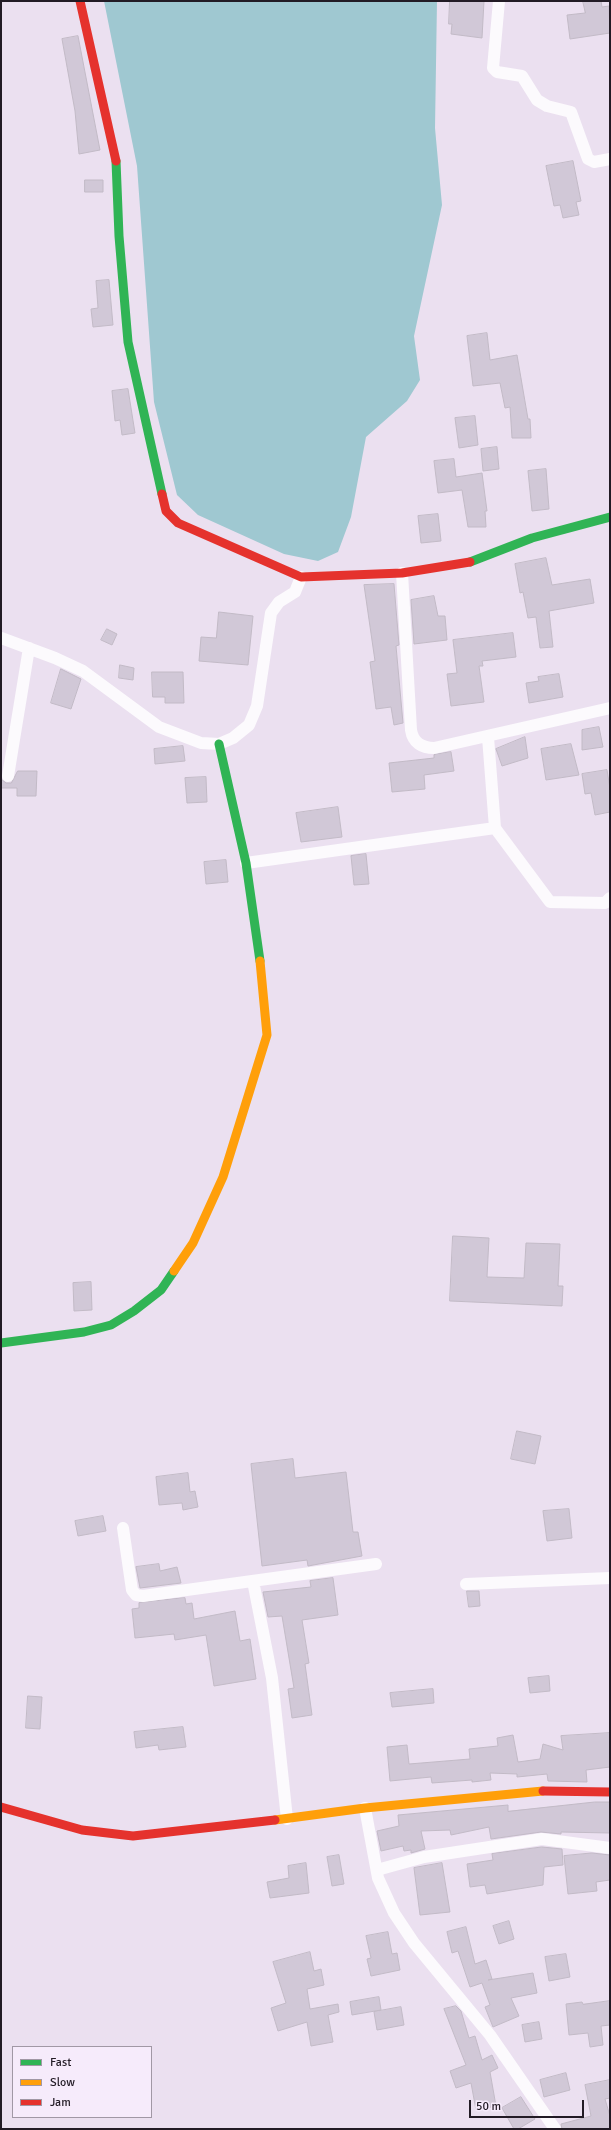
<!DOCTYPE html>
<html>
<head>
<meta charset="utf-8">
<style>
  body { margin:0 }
  #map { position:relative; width:611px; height:2130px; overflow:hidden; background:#ebe0f0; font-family:Signika,sans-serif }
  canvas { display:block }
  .frame { position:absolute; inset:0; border:2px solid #221b25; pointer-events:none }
  .legend { position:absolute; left:12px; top:2046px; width:140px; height:72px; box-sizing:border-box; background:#f6ebfb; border:1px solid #a198a5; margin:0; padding:5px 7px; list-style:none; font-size:12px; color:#221b25 }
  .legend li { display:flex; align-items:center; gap:8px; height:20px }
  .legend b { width:20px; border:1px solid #a198a5 }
  .scale { position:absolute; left:469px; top:2100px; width:115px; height:18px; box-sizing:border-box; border:2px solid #221b25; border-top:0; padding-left:5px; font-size:12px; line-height:14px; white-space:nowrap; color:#221b25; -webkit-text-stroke:3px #f6ebfb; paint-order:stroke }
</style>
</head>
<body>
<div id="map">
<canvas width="611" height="2130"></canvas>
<div class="frame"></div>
<ul class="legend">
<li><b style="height:5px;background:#30b455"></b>Fast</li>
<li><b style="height:5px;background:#ff9f0a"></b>Slow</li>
<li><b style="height:5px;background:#e5322d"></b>Jam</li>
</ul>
<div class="scale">50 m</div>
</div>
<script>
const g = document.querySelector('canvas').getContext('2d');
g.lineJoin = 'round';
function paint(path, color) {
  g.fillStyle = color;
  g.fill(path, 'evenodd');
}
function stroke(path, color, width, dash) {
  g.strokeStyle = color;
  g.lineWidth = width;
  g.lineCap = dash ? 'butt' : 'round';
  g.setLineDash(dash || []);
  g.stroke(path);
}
const water = new Path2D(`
  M104,1H437L435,128L442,205L414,336L420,380L407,401L366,437L351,517L338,552L318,561L284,554L198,515L177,495L154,402L137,166Z`);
const building = new Path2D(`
  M450,1H484L482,38L451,34L452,24H449Z
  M583,1H601L602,7L609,6L610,33L570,39L567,15L585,13Z
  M78,36L100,150L79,154L75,111L62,39Z
  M573,161L581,201L576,202L579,215L563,218L560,205L554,206L546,166Z
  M85,180H103V192H85Z
  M109,280L113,325L93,327L91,309L98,308L96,281Z
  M487,333L490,360L517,355L528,419H530L531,438H512L510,407L505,408L500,383L473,386L467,336Z
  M128,389L135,433L122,435L120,420L115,421L112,391Z
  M475,416L478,445L459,448L455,418Z
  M497,447L499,469L483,471L481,449Z
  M454,459L456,477L482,473L487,511H485L486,527H468L462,490L438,493L434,461Z
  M546,469L549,509L532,511L528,471Z
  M438,514L441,541L421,543L418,516Z
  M546,558L552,585L590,579L594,603L549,611L553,647L540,648L536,617L528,618L523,592L520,593L515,564Z
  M394,584L399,645L396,646L403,723L394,725L391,707L376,709L370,662L375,661L364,585Z
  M434,596L438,616H445L447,640L414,644L411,600Z
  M219,612L253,616L248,665L199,661L201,637L216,638Z
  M107,629L117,634L112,645L101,640Z
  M513,633L516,657L482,661L483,666H479L484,702L451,706L447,674L457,673L453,640Z
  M120,665L134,668L133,680L119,678Z
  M61,669L81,679L71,709L51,703Z
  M152,672H183L184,703H165V697H153Z
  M559,674L563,697L529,703L526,683L539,681L538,677Z
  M599,727L603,747L582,750V730Z
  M525,737L528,758L502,766L496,749Z
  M571,744L579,775L546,780L541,749Z
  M183,746L185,761L155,764L154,749Z
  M451,752L454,771L424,775L425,789L392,792L389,763L434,758V755Z
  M607,770L610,788V812L595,815L591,793L585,794L582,774Z
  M18,771H37L36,796H17V788H1V779L6,783H11Z
  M206,777L207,802L187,803L185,778Z
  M338,807L342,837L301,842L296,813Z
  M366,854L369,884L354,885L351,856Z
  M226,860L228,882L206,884L204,862Z
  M453,1236L489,1238L487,1277L524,1278L526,1243L560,1244L558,1286H563L562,1306L450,1301Z
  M91,1282L92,1310L74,1311L73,1283Z
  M517,1431L541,1436L535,1464L511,1459Z
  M293,1459L295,1478L346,1472L353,1532H358L362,1556L308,1566L307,1560L262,1566L251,1464Z
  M188,1473L190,1492L195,1491L198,1507L183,1510L182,1503L159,1505L156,1477Z
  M569,1509L572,1538L547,1541L543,1511Z
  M103,1516L106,1531L78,1536L75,1521Z
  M159,1564L160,1571L177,1567L181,1583L140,1588L136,1567Z
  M333,1578L338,1615L302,1620L309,1663L305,1664L312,1715L292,1718L288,1689L294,1688L282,1616L268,1617L263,1592L311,1587L310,1581Z
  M467,1591H479L480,1606L469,1607Z
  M185,1598L186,1604L192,1603L194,1619L235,1611L240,1641L250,1639L256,1679L214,1686L206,1635L175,1640L174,1634L135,1638L132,1609L139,1608V1603Z
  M549,1676L550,1691L530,1693L528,1678Z
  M433,1689L434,1703L392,1707L390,1693Z
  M28,1696L42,1697L40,1729L26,1728Z
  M183,1727L186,1747L159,1750L158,1745L136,1748L134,1732Z
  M610,1733V1767L586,1770L587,1782L548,1781L547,1774L517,1777V1774L490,1773L491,1780L472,1782V1780L432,1783L431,1777L390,1781L387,1747L407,1745L409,1764L470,1759L469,1749L498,1746L497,1738L513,1735L518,1762L540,1759L543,1744L563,1750L561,1736Z
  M595,1802H610V1833L561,1832V1834L541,1832L491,1839L489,1827L451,1835L450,1830L421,1831L425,1849L411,1853V1850L404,1851L403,1846L381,1851L377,1831L399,1826L398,1815L508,1805V1811Z
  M542,1847L562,1849L563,1865L544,1867L543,1885L487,1894L485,1885L470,1887L467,1864L493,1860L492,1854Z
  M592,1853L610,1855V1880L596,1882L597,1891L568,1894L564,1856Z
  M339,1855L344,1884L332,1886L327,1857Z
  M306,1863L309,1893L270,1898L267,1882L289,1878L288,1866Z
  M442,1863L450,1912L420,1915L414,1868Z
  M509,1921L514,1939L499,1944L493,1926Z
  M466,1927L475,1964L486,1960L492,1979L488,1980L533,1973L537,1993L511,1998L519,2016L493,2027L485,2007L490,2005L482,1983L470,1987L458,1951L452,1953L447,1932Z
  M388,1932L392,1954L397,1953L400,1970L371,1976L367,1959L371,1958L366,1936Z
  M310,1952L314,1971L321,1969L324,1985L307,1989L310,2009L338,2004L339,2012L328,2015L333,2042L311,2046L307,2022L278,2031L271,2008L286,2003L273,1962Z
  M566,1954L570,1977L549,1981L545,1957Z
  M379,1997L381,2010L352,2015L350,2002Z
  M610,2001V2025L601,2026L603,2045L590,2047L588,2033L569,2035L566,2004L582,2002L583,2004Z
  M456,2006L461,2011L469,2038L475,2036L482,2060L492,2055L498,2068L490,2072L496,2106L476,2110L471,2083L456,2088L450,2071L466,2065L444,2009Z
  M401,2007L404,2025L377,2030L374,2012Z
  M539,2022L542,2039L525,2042L522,2025Z
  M566,2073L570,2090L544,2097L540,2080Z
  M610,2080V2098L605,2099L610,2116V2129H562L561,2124L591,2116L585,2085Z
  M521,2097L535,2119L518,2129H514L502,2108Z`);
const street = new Path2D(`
  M499,1L493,68L497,72L522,76L537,100L547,106L571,112L588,159L594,162L610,159
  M402,573L411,730C413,743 422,748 434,748L610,708
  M1,638L55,658L83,671L159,727L201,743L219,744L233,738L249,725L257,706L271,613L279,602L295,592L301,577
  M488,737L495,828L550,902L605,903L610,898
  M8,776L29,648
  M246,863L495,828
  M123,1528L132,1590L136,1595L143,1596L376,1564
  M253,1581L272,1678L287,1819
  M466,1584L610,1578
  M365,1808L378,1878L394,1913L414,1943L490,2035L555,2129
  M377,1870L424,1857L542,1839L610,1848`);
const fast = new Path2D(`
  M116,161L119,236L128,342L162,494
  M470,562L532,538L610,517
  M219,744L246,863L260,961
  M1,1343L84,1332L111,1325L134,1311L161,1290L174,1271`);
const slow = new Path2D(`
  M174,1271L193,1243L223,1177L267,1035L260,961
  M275,1820L365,1808L543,1791`);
const jam = new Path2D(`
  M80,1L116,161
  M162,494L166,511L178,523L301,577L402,573L470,562
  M543,1791L610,1792
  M1,1807L82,1830L133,1836L275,1820`);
paint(water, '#9fc8d1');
paint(building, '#d1c8d7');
stroke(building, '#c2bac6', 1);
stroke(street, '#fcfafd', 12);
stroke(fast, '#30b455', 9);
stroke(slow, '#ff9f0a', 9);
stroke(jam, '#e5322d', 9);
</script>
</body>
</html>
